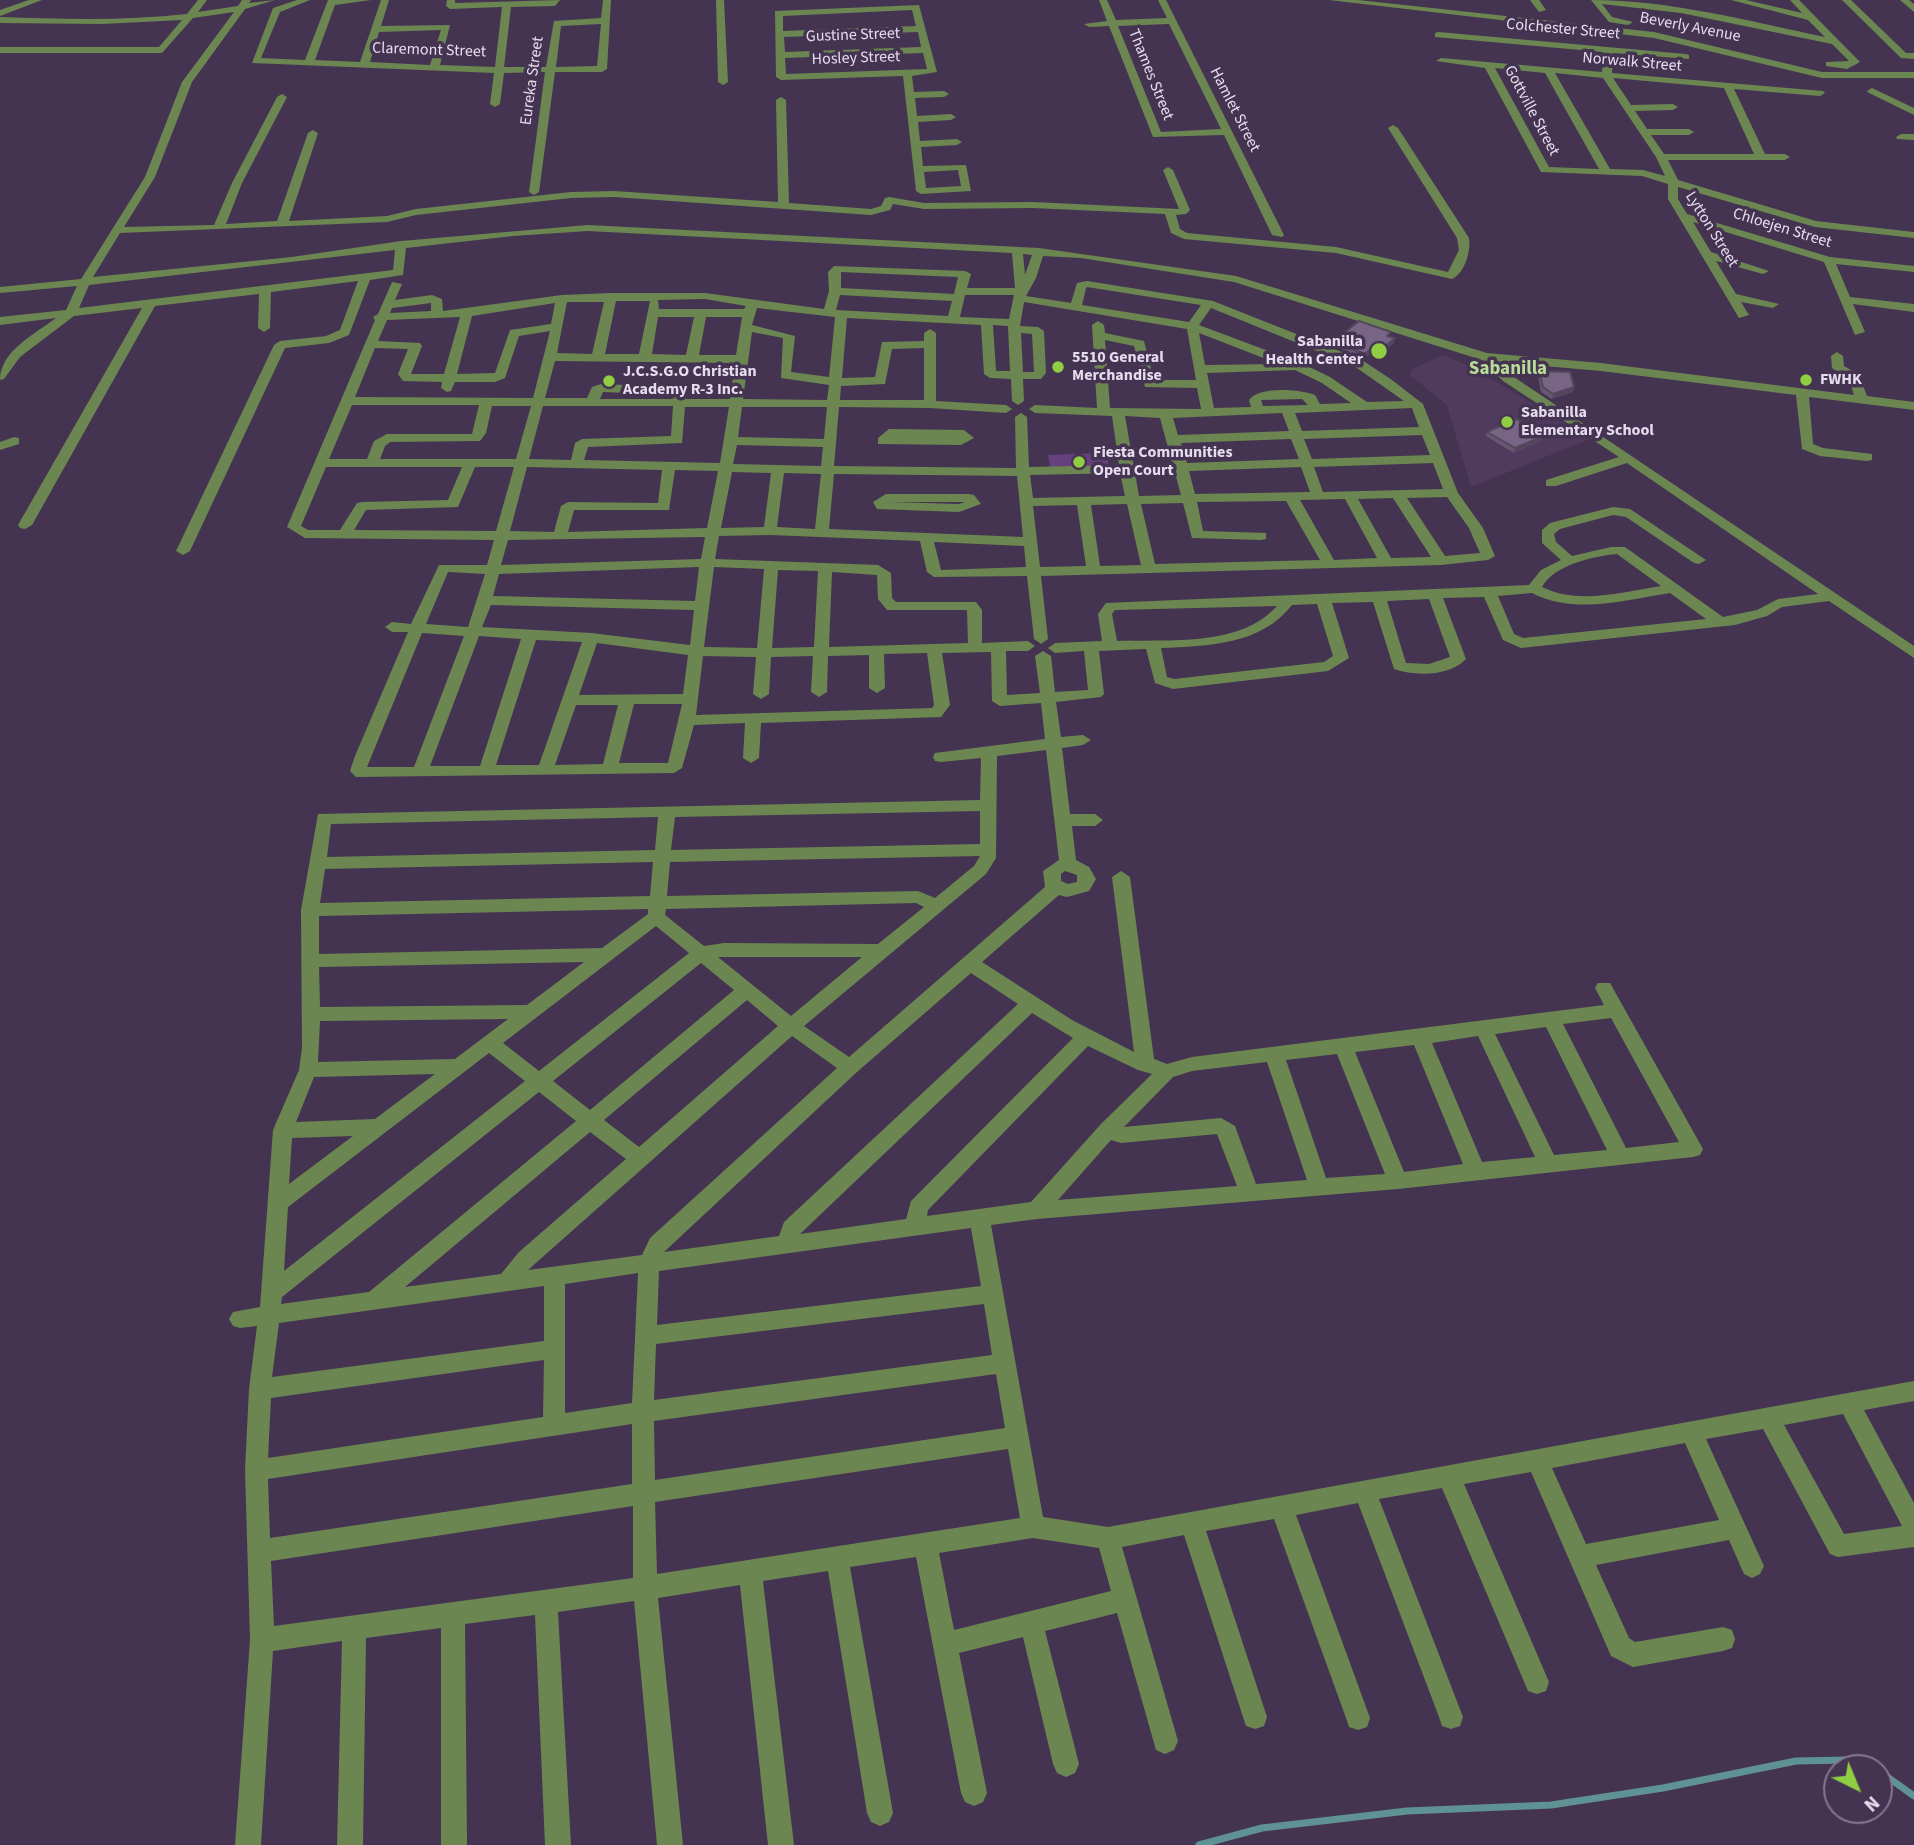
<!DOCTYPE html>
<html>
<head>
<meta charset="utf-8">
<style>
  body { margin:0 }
  #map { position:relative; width:1914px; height:1845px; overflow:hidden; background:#453451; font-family:"Source Sans 3",sans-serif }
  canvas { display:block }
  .north { position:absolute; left:1823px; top:1754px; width:70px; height:70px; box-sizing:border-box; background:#453451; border:2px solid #857790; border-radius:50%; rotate:137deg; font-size:19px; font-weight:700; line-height:28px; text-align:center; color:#e6dcef }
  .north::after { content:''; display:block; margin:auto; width:24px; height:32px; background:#8fcd42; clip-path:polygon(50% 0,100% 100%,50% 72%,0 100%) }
</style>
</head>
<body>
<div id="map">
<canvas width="1914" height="1845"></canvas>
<div class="north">N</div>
</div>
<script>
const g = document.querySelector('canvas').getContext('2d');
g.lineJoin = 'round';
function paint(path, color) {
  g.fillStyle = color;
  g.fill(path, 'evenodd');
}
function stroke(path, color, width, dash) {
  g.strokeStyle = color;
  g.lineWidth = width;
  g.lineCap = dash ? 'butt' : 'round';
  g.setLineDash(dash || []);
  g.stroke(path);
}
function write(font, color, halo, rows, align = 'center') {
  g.font = font + ' "Source Sans 3",sans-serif';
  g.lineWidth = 7;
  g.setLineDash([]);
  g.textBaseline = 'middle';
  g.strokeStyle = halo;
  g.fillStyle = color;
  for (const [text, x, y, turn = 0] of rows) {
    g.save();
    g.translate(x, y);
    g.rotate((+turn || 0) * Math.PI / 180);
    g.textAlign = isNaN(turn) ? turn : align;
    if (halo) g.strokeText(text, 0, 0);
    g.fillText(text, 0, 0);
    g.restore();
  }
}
const built = new Path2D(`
  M1443,355L1477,370L1590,439L1471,487L1447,405L1410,375L1412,369Z`);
const green = new Path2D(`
  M1106,453L1110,470L1051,472L1048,455Z`);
const stream = new Path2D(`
  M1879,1771L1914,1796
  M1199,1845L1262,1828L1407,1811L1551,1805L1663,1788L1796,1761L1847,1760L1870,1768`);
const minor = new Path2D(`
  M29,0H42L0,16V10Z
  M198,0H207L198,12L238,6L242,0H251L249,3L275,0L245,9L192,82L155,177L124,227L214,225L232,183L277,97L282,94L287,97L242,183L226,224L277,221L308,133L313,130L318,133L289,221L387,216L416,209L571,192L614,191L778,202L776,100L781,97L786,100L789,203L871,209L881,206L885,198L889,197L924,203L1033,202L1179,209L1163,170L1168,167L1173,170L1190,210L1186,214L1176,215L1180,229L1187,233L1336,247L1448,272L1459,250L1457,238L1388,128L1393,125L1398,128L1469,238C1471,251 1465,273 1452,279L1336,253L1184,239L1171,233L1165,214L1033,208L924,209L893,204L890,210L871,215L614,197L571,198L416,215L387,222L120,233L93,277L292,257L401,241L588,225L1039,248L1236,276L1487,353L1601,363L1854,395L1849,380L1832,368L1831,356L1837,352L1843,356L1844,366L1859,375L1867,396L1914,402V410L1809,397L1813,444L1823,448L1872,454V460L1867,461L1820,456L1802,449L1796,395L1601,371L1498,362L1511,375L1914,646V658L1829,601L1782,607L1767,616L1735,625L1521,648L1503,640L1484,597L1443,598L1466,659C1449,677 1415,676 1394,669L1373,602L1332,603L1349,658L1328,671L1173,689L1155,683L1146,649L1099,651L1104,694L1101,697L1056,702L1061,737L1083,735L1091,740L1083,745L1062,748L1070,814H1095L1103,820L1095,826H1072L1076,860L1089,867L1096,879L1089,891L1067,897L1059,895L982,962L1072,1020L1134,1052L1112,877L1121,871L1130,877L1154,1059L1167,1064L1192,1057L1604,1005L1595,988L1598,983H1610L1703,1149L1700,1155L1693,1157L1398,1189L1037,1219L991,1225L1043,1517L1108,1527L1914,1381V1401L1864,1410L1914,1503V1547L1838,1557L1830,1554L1763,1429L1706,1439L1764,1566L1760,1574L1752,1578L1744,1574L1729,1540L1596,1565L1629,1638L1635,1642L1723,1627L1732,1630L1735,1639L1732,1648L1723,1651L1633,1667L1611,1656L1531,1472L1464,1484L1549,1682L1546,1691L1537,1694L1528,1691L1442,1488L1379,1499L1463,1717L1460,1726L1451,1729L1442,1726L1439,1717L1358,1503L1296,1515L1370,1718L1367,1727L1358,1730L1349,1727L1346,1718L1274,1519L1206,1531L1267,1717L1264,1726L1255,1729L1246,1726L1243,1717L1184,1535L1122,1547L1178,1741L1174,1750L1165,1754L1156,1750L1117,1613L1045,1631L1079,1764L1075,1773L1066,1777L1057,1773L1053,1764L1023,1637L959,1653L987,1793L983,1802L974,1806L965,1802L961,1793L916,1557L850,1567L893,1813L889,1822L880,1826L871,1822L867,1813L828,1571L763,1581L794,1845H768L740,1585L658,1598L683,1845H657L634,1601L558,1612L571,1845H545L535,1615L465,1624L467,1845H441V1628L366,1638L363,1845H337L342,1641L273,1651L261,1845H235L250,1640L245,1470L249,1389L257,1326L240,1328L233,1326L229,1319L233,1312L260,1307L273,1130L299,1070L302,1048L301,910L318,814L980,800L981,758L941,762L935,761L933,757L935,753L1045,739L1041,703L1000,706L992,701L991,652L942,653L950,705L941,717L761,723L759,758L751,763L743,758L745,723L694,725L682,768L674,773L356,777L350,771L355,756L408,632H392L385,627L392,622L411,624L439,565H487L494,540L305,538L287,527L375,320L373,317L378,314L392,282L402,284L395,300L432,295L442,299L443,311L562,295L611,293H705L824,309L829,291L828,272L834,266L965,271L971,274L967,288H1015L1012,253L588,231L513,236L406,248L403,275L370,280L349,335L329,343L285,348L190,551L183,555L176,551L274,345L280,341L326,336L340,330L358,281L271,292L270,328L264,332L258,328L259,294L155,306L32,525L25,529L20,528L18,525L142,308L74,316L20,357L4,379L0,380C0,351 35,334 56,318L0,325V317L66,310L77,286L0,293V287L81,279L145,177L182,82L234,12L193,18L162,53H0V47H159L182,20L102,24L0,23V17C62,19 125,21 187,14ZM395,250L393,270L79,308L89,285ZM1023,254L1032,255L1025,275ZM1043,256L1081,258L1234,282L1482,360L1503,381L1619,457L1546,480V486H1556L1627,463L1818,594L1778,599L1757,610L1723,617L1625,547H1611L1572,556L1556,542L1554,534L1560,529L1613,515L1626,517L1694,563L1699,564L1706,560L1630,509L1613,507L1550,523L1542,530V543L1561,560L1541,570L1529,585L1106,603L1098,614L1102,641L1055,643L1048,648L1055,653L1084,651L1088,690L1055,692L1051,656L1043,651L1035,656L1040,693L1007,695L1006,651H1028L1035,646L1028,641L982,643V610L976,602H896L892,598L891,573L878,565L715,559L719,536L770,535L920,541L927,572L934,577L1027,576L1034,639L1041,644L1048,639L1041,576L1441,565L1488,560L1495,556L1483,528L1458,493L1423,404L1392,380L1362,360L1213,301L1087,281L1077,283L1071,303L1026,296L1036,278ZM841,272L958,277L954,294L841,288ZM1086,288L1087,287L1201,305L1189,322L1082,305ZM840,295L952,301L948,316L836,310ZM965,295H1014L1009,319L960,317ZM705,299L746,306L744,309H659L658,300ZM616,301H650L639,354H605ZM567,302H604L592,354L557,353ZM1024,302L1187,329L1196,380H1154L1144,341L1105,333L1104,325L1098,321L1092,325L1097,408L1035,405L1029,409L1035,413L1112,416L1119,465L1029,467L1027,417L1021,413L1015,417L1016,468L834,466L839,407L930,408L1006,413L1012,409L1006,405L936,401V333L930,329L924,333V341L882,342L875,377L842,378L847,318L981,325L984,374L990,378L1011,379L1012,401L1018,405L1024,401L1023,379H1041L1046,373L1044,331L1038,327L1020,326ZM431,303V311L390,313L392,308ZM555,303L551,324L510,330L495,373L457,374L472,316ZM757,308L835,317L829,377L791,372L795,336L752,325ZM1211,308L1354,366L1404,401L1367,402L1330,377L1303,364L1199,325ZM460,317L444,374H411L422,346L420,343L378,341L387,320ZM658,317H694L686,355L652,354ZM706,317H742L736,355H699ZM993,325L1008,326L1010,371H996ZM550,331L533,398L355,397L375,348L408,349L398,374L403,381L442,382L441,388L447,392L451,391L455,382H495L505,378L519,336ZM752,332L783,338L781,378L829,385L827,400L743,399ZM1021,333L1032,334L1034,372H1023ZM1199,333L1279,364L1205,365ZM1105,340L1134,346L1145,387L1197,388L1201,409L1110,408ZM924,348V400H840L841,386L885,384L892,349ZM555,361L735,363L730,399H686V393L680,389L676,390L673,399H600L603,392L653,394L659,390L653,386L601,384L592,387L587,398H545ZM1295,370L1322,383L1351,403L1320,404L1315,395C1300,389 1259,386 1249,400L1251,407L1214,408L1207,373ZM1302,399L1308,405L1263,406L1261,400ZM352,405H479L472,434H387L374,441L367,459H329ZM492,406H531L516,459H380L385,446L390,442L480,441L486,433ZM543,406H673L671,436L582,439L575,443L571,460L529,459ZM685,407H729L720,463L584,460L588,447L682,443ZM742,407H827L824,439L738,437ZM1412,408L1419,427L1302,431L1295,413ZM1282,413L1289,431L1178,435L1173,418ZM1125,416L1160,418L1181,495L1139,496ZM1422,435L1430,455L1312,459L1304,439ZM1291,439L1299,459L1187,463L1181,443ZM737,445L823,447L821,466L733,464ZM1433,463L1443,489L1323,492L1314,467ZM326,467H462L448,500L362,502L357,503L340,530H308L301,526ZM475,467H514L496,531L354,530L366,510L458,507ZM527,467L662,470L658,503L568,502L561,506L554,532L510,531ZM1301,467L1310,492L1195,494L1189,471ZM675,470L718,471L707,528L568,532L574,510H669ZM732,472L771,473L764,527L721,528ZM784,473L821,474L815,529L777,527ZM1120,473L1125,496L1033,498L1030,475ZM834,474L1017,476L1023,537L829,529ZM1447,497L1469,528L1480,553L1445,556L1407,498ZM1393,498L1431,557L1391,558L1358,499ZM1345,499L1377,558L1334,560L1300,500ZM1286,501L1320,560L1155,564L1141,504L1183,503L1192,538L1261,540L1266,539V533L1203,531L1197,502ZM1127,504L1141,565L1100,566L1091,505ZM1077,505L1086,566L1040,567L1033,506ZM705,537L701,559L501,565L508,540ZM934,542L1024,546L1026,567L941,570ZM1617,554L1661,586C1623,592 1578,605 1542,587C1554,565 1594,556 1617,554ZM699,567L695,601L493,596L499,574ZM714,567L764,569L757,648L704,647ZM778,570L818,571L814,647L772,648ZM448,572L485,574L468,627L426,624ZM832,572L877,575L878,599L887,610H967L968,643L829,647ZM1532,593C1575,615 1626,600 1670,593L1706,619L1523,638L1514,634L1498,596ZM1429,599L1450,657L1429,664L1406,663L1387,601ZM1317,604L1333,656L1324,662L1174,679L1167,677L1161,648C1208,646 1261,645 1292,605ZM491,605L694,610L690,645L591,633L482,627ZM1277,606C1239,648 1168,639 1117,641L1112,614L1115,610ZM422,633L464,636L414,767H367ZM479,636L521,639L480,766H430ZM536,640L582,642L539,765H496ZM597,643L688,655L683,694L579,695ZM927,653L934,705L932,708L696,715L703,656L756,657L753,694L761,699L769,694L771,657L813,656L811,692L819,697L827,692L828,656L869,655V688L877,693L885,688L884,654ZM634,704H682L668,763H619ZM576,705H618L603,764L555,765ZM1046,750L1059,860L1043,871L1045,887L849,1057L804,1026L986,874L996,858L997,756ZM980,811V844L671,850L675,817ZM658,817L655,850L327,857L331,824ZM980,856L974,866L935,898L918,891L667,896L670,862ZM653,862L650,896L320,903L325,869ZM1065,871L1077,875V882L1068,884L1061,881V874ZM916,903L924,907L878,944L724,943L704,946L665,915L666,909ZM648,909V914L602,948L319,954V916ZM656,926L689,953L539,1071L503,1043ZM718,957H862L791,1016ZM584,962L527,1005L320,1007L319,967ZM701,963L734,990L590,1110L553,1081ZM971,973L1018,1004L784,1222L779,1236L664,1252L857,1072ZM747,1000L778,1026L639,1147L604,1120ZM1032,1013L1073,1038L911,1201L906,1219L800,1234ZM1611,1018L1679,1142L1626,1148L1563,1024ZM508,1019L455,1059L318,1062L320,1021ZM1546,1027L1607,1150L1554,1155L1495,1034ZM792,1036L837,1068L650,1238L642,1255L528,1270ZM1478,1036L1535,1157L1482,1162L1432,1043ZM1414,1045L1463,1164L1404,1172L1355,1052ZM1088,1046L1138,1070L1152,1074L1101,1124L1031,1202L927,1216L928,1210ZM489,1053L525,1081L284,1271L288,1207ZM1337,1054L1385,1174L1326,1178L1286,1060ZM1267,1062L1307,1180L1256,1184L1235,1126L1221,1118L1124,1127L1173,1077L1192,1071ZM435,1074L375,1119L296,1122L314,1077ZM539,1092L576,1121L369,1292L281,1304L282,1297ZM590,1132L626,1159L519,1252L501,1274L405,1287ZM1217,1134L1237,1186L1058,1200L1111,1140L1121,1143ZM353,1136L289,1184L292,1138ZM971,1228L981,1286L657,1325L659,1271ZM638,1273L632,1403L565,1413V1284ZM544,1286V1341L272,1377L279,1323ZM984,1304L992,1355L654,1400L656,1344ZM544,1360L543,1417L268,1458L271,1398ZM996,1374L1005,1428L655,1480L654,1421ZM1843,1414L1902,1526L1844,1534L1784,1425ZM632,1424V1484L270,1538L268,1479ZM1685,1443L1719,1520L1586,1544L1552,1468ZM1008,1449L1020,1518L657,1574L655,1502ZM633,1506V1578L274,1626L271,1561ZM1033,1538L1099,1548L1111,1591L954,1630L939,1553Z
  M297,0H310L280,12L261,58L305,60L328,0H371L335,5L315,60L360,62L381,0H389L381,26L450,25L440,65L495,67L502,7L450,9L446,6L447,0H455V3L560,0L555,6L511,7L504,67H546L554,21L601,18L603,0H611L607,69L602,72H555L539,192L534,195L529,192L545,72L504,73L500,104L495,107L490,104L494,73L252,63L273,8ZM601,24L597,66L556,67L561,26ZM441,30L430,65L370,62L379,32Z
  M716,0H724L728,82L723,85L718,82Z
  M1099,0H1107L1116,20L1167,18L1158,0H1166L1284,235L1282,237L1272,235L1224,135L1153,137L1109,26L1089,27L1084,24L1107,21ZM1169,24L1221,129L1161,132L1118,26Z
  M1329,0H1358L1654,32L1822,72H1914V78H1822L1654,38Z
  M1530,0H1539L1546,10L1539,12Z
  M1591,0C1670,0 1748,21 1825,37L1808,20L1731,0H1746L1802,13L1790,0H1799L1860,62L1847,69L1826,66V62L1849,61L1832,44L1681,13L1602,4L1612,17L1633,22L1628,25L1609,22Z
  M1842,0H1851L1906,53H1914V59L1901,58Z
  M1900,0H1909L1914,4V12Z
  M919,5L937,72L912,76L914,92L944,91L949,94L944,97L915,98L917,116L951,114L956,117L951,120L918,122L920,141L957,139L962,142L957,145L921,147L923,166L966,165L971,191L921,194L916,191L903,76L781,80L776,77L775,11ZM912,10L916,26L783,31V16ZM918,32L921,47L785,52L784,37ZM923,53L927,69L786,74L785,58ZM958,170L961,186L926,188L924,172Z
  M1438,32L1686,54L1689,55V59L1613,53L1612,73L1823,91L1825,93L1820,96L1734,89L1765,154H1785L1790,157L1785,160H1668L1678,180L1816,221L1914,232V238L1815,227L1678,187V199L1687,214L1830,257L1914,266V272L1836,264L1850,297L1914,304V312L1853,304L1865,332L1855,335L1824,262L1693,222L1711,252L1769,271L1763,274L1716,261L1736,294L1779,304L1773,308L1741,302L1749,315L1739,318L1668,199V184L1642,176L1541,172L1485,68L1436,61L1441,58L1602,72L1603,52L1435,37V33ZM1495,68L1545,73L1599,169L1549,167ZM1555,73L1603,78L1656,157L1665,176L1643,170L1610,169ZM1613,78L1724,88L1754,154H1664L1651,135H1689L1694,132L1689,129H1647L1635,111L1673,110L1678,107L1673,104L1631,105Z
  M1872,88L1914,108V115L1869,93L1867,91Z
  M1901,134H1914V140L1897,139L1896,137Z
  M889,429L964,430L974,438L961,445L878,444V438Z
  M14,437L19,438V444L0,450V442Z
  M886,494H969L974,495L981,504L959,512L877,509L873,502ZM889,502H965L959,504Z`);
const wall = new Path2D(`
  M1390,337L1394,343L1379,356L1371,353L1364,359L1334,346V341Z
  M1539,371L1573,392L1552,399L1541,392L1538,376Z
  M1487,432L1542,440L1514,453L1486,436Z`);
const shadedWall = new Path2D(`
  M1395,338L1394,343L1379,356L1380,351Z
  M1372,348L1371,353L1364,359L1365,354Z
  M1574,387L1573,392L1552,399L1553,394Z
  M1544,436L1542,440L1514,453L1515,448Z`);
const building = new Path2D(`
  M1359,321L1391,332L1387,336L1395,338L1380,351L1372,348L1365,354L1334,341Z
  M1539,371L1570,372L1574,387L1553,394L1543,387Z
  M1516,419L1544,436L1515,448L1487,432Z`);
const markers = [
  [1379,351,9,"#8fcd42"],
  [1058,367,7,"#8fcd42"],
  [1806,380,7,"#8fcd42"],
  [609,381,7,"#8fcd42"],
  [1507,422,7,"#8fcd42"],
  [1079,462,7,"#8fcd42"]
];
const farStreetnames = [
  ["Beverly Avenue",1690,28,11],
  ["Colchester Street",1563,30,5],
  ["Gustine Street",853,36,-2],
  ["Claremont Street",429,51,2],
  ["Hosley Street",856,59,-2],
  ["Norwalk Street",1632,63,5],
  ["Thames Street",1150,75,68],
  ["Eureka Street",533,81,-82],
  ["Hamlet Street",1234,110,63],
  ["Gottville Street",1531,111,62],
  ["Chloejen Street",1782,229,17],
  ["Lytton Street",1711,230,58]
];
const farPoinames = [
  ["Sabanilla",1363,342,"right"],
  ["Health Center",1363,360,"right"],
  ["5510 General",1072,358],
  ["Merchandise",1072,376],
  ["J.C.S.G.O Christian",623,372],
  ["Academy R-3 Inc.",623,390],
  ["FWHK",1820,380],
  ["Sabanilla",1521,413],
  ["Elementary School",1521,431],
  ["Fiesta Communities",1093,453],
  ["Open Court",1093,471]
];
const farQuarternames = [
  ["Sabanilla",1508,370]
];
paint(built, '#503b5f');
paint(green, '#67417f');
stroke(stream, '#5f9295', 7);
paint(minor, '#6b8651');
paint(wall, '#675772');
paint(shadedWall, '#54475d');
paint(building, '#786585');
stroke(building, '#54475d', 2);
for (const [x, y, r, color] of markers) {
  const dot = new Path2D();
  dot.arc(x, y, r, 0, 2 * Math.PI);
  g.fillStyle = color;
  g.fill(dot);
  stroke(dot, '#453451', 2.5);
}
write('16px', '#e6dcef', '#453451', farStreetnames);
write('bold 16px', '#e6dcef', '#453451', farPoinames, 'left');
write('bold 19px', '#b8dc97', '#453451', farQuarternames);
</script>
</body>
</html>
